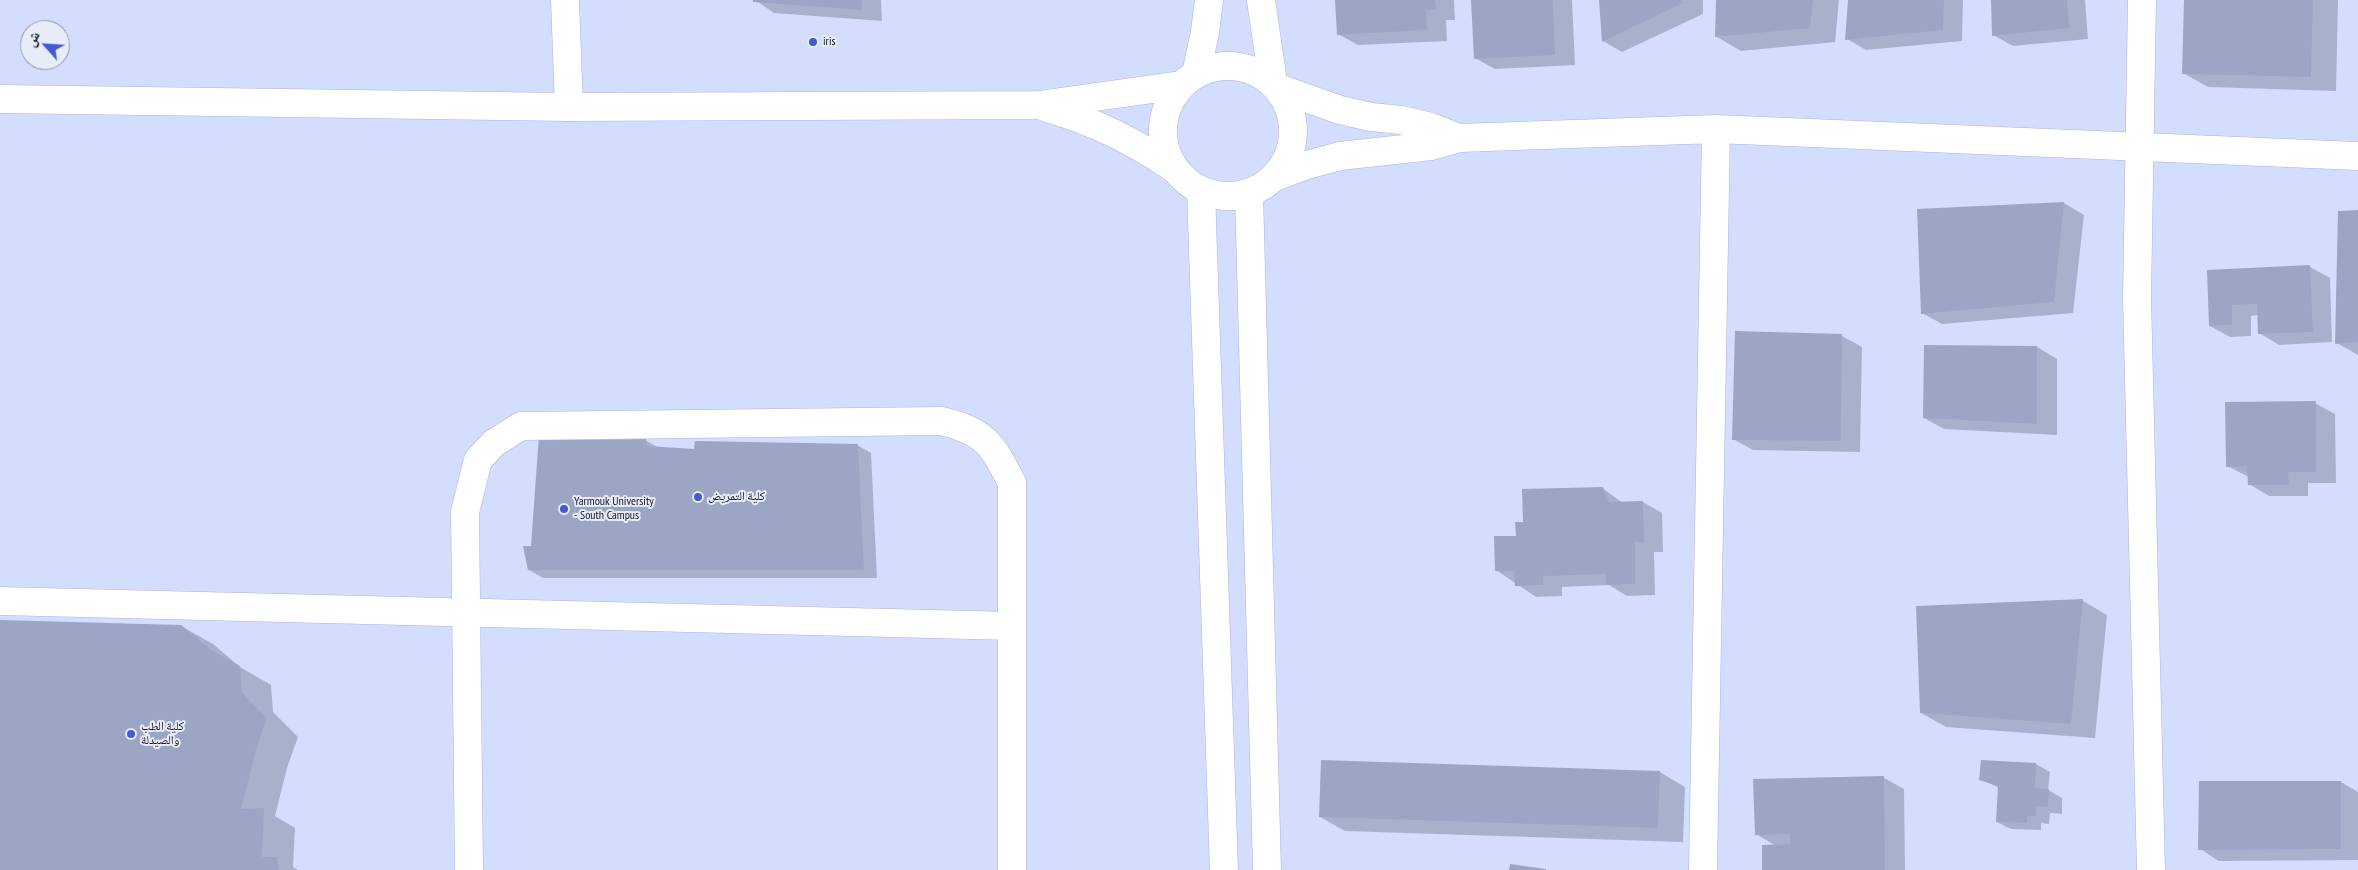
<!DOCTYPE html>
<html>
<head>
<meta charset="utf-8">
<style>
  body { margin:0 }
  #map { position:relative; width:2358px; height:870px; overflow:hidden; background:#d3deff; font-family:"PT Sans Narrow","Noto Naskh Arabic",sans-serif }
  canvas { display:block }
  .north { position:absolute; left:20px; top:20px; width:50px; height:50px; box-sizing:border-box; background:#e7ecf9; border:1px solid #9296a3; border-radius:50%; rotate:296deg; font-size:14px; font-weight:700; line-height:20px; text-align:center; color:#121521 }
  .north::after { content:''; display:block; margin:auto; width:18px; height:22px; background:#445ace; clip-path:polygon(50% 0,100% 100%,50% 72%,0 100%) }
</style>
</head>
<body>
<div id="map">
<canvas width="2358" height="870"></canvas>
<div class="north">ش</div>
</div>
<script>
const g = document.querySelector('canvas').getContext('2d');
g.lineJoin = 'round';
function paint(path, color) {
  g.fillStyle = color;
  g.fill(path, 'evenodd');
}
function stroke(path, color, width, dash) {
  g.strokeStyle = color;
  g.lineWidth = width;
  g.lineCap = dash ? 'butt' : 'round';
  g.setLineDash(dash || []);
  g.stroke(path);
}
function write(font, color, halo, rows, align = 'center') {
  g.font = font + ' "PT Sans Narrow","Noto Naskh Arabic",sans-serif';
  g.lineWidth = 4;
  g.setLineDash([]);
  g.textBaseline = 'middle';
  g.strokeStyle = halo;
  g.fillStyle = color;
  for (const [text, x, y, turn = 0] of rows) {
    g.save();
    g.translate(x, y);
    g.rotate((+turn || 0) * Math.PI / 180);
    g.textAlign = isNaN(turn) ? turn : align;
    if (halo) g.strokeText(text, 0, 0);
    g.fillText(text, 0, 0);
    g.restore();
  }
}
const shadow = new Path2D(`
  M755,0H881L882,21L774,13Z
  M1336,0H1454L1455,20H1446L1447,41L1358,45L1338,34Z
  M1473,0H1572L1575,65L1495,69L1475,58Z
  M1600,0H1703V14L1622,52L1603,41Z
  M1717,0H1839L1835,42L1741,51L1717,37Z
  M1850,0H1963L1962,41L1866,50L1847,39Z
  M1992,0H2085L2088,39L2013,46L1993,35Z
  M2185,0H2338L2336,91L2208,87L2183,73Z
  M2064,203L2084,215L2073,313L1942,324L1922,313L1918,210Z
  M2358,211V355L2337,343Z
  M2310,267L2330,278L2332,342L2279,345L2259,333V315L2251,316V336L2230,337L2210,326L2208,271Z
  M1842,336L1862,347L1860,452L1753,450L1733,439Z
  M1925,346L2037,347L2057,359V435L1944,429L1924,418Z
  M2315,403L2335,414L2336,483H2308V496H2269L2249,484V477L2227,466Z
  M567,437L574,441L645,440L659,448L696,450L857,445L871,453L877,578H543L529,570L533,547Z
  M1602,488L1623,503L1643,502L1662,513L1663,552H1654L1655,595L1627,596L1609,585L1562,587V596L1536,597L1496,570L1524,523Z
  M2083,601L2107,615L2095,738L1946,727L1921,713Z
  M0,622L181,626L213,644L240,667L271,685L273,712L298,737L287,768L275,816L295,828L293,867L298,870H0Z
  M2036,764L2050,772L2048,790L2062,798V814L2050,813L2049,824L2041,823V830L2011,829L1997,822L1999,788L1981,779Z
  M1660,772L1685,787L1683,842L1345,831L1320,817Z
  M1884,778L1904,789L1905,870H1763L1776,846L1756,834Z
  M2341,782L2358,792V860L2219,861L2200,849Z`);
const building = new Path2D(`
  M753,0H862V10L753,2Z
  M1335,0H1435L1436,9L1426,10L1427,30L1337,35Z
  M1471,0H1553L1555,55L1474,59Z
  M1599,0H1683V3L1602,42Z
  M1716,0H1813L1810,28L1715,37Z
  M1848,0H1944L1943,30L1845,40Z
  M1991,0H2067L2069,28L1992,36Z
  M2184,0H2313L2311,77L2182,74Z
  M2064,202L2054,302L1921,314L1917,209Z
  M2358,210V342L2335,344L2338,211Z
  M2310,265L2313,332L2258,334L2257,304L2232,305V325L2209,326L2207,270Z
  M1735,331L1842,334L1841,441L1732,440Z
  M1924,345L2037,346V424L1923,418Z
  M2316,401V472H2288L2289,485H2248L2247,466L2226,467L2225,402Z
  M539,435L568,436L569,440L646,439L647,446L694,449L695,441L858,444L864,570H528L523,546H531Z
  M1603,487L1609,502L1643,501L1644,542H1635V584L1606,585V574L1543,576V585L1515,586L1514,571H1495L1494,536H1516L1515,522H1523L1522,489Z
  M2083,599L2071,724L1920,713L1916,606Z
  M0,620L181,625L213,651L240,666L242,693L267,718L256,750L241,809L264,808L262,857H277L279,870H0Z
  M1321,760L1660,771L1658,828L1319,817Z
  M1981,760L2036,763L2035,788L2049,789L2048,807L2036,806V816H2027V823L1996,822L1998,786L1979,780Z
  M1884,776L1885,870H1762V845L1790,844V834L1755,835L1753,779Z
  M2199,781H2341V849L2198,850Z
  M1510,864L1546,869V870H1509Z`);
const minor = new Path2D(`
  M565,0L569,107
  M2142,0L2137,298L2151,870
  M1278,88L1340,110L1371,117L1401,120L1431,127L1459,138
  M1275,177L1307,165L1340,156L1431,146L1459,138L1716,129L2358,156
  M0,601L1012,626
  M469,870L465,512L478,460L494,443L521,426L941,421C985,431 992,444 1012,483V870
  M1703,870L1716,129`);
const tertiary = new Path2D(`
  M1261,0L1273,82
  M1163 131a65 65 0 1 1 130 0a65 65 0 1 1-130 0Z
  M1196,74L1205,32L1209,0
  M0,99L569,107L1039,105L1181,85
  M1047,108C1096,122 1133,141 1175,169
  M1201,191L1224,870
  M1249,193L1267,870`);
const markers = [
  [813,42,5,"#445ace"],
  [698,497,5,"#445ace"],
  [564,509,5,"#445ace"],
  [131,734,5,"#445ace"]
];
const poiNames = [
  ["iris",823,42],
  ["كلية التمريض",708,497],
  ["Yarmouk University",574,502],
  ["- South Campus",574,516],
  ["كلية الطب",141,727],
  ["والصيدلة",141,741]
];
paint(shadow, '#0003');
paint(building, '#9ba6c5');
stroke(minor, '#aab4d4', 29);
stroke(tertiary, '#aab4d4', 29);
stroke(minor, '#fff', 28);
stroke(tertiary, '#fff', 28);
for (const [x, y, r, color] of markers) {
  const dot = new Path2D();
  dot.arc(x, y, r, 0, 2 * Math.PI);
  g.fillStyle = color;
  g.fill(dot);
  stroke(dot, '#e7ecf9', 2);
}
write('12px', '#121521', '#e7ecf9', poiNames, 'left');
</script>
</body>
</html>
